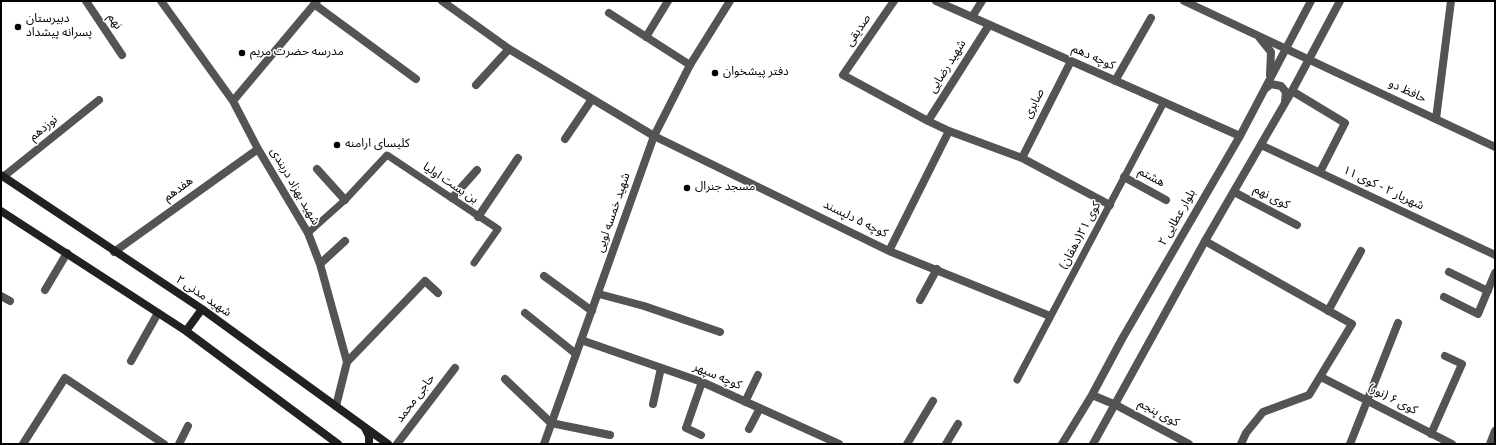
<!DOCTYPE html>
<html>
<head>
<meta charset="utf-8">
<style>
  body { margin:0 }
  #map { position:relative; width:1496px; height:445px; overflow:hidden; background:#fff; font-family:Overpass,sans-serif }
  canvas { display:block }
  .frame { position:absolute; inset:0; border:2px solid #000; pointer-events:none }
</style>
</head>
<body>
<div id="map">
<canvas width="1496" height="445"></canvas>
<div class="frame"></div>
</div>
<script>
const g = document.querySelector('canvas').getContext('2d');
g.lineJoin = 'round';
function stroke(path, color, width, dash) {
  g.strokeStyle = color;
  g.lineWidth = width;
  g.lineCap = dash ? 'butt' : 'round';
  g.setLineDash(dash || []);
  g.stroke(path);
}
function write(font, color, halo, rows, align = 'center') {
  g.font = font + ' Overpass,"Noto Sans Arabic",sans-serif';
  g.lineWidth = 3;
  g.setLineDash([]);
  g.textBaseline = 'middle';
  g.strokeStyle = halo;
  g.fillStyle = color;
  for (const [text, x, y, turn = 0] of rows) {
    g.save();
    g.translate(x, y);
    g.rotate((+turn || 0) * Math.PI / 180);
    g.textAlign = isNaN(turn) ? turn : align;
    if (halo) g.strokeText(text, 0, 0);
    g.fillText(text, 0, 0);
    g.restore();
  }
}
const service = new Path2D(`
  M308,233L345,200L387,155L498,229L474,263
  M1017,380L1164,102`);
const minor = new Path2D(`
  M86,1L122,55
  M161,1L233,101L258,149L308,233L320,264L347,362L336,406
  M442,1L509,49L654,136L889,251L1050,316
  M894,1L843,75L928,121L949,131
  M936,1L1240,136
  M314,4L416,79
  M609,13L690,65
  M972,17L982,1
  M646,37L668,1
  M1115,81L1151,18
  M476,85L509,49
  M1292,91L1345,123L1320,172
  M233,101L317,1
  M1436,119L1451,1
  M928,121L989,25
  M565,139L592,99
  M1261,145L1495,255
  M1022,158L1071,61
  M317,169L345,200
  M3,177L99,100
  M1124,177L1166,200
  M1234,192L1297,225
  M452,198L477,170
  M478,217L518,158
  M1205,241L1352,324L1309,395L1263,412L1246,433L1241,444
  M889,251L949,131L1022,158L1110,205
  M114,252L258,149
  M320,264L345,241
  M1449,272L1488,291
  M544,276L592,311
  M45,290L67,253
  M599,294L644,306L720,332
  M1,296L10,301
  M1444,297L1478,314L1495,273
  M920,300L937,269
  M1328,311L1361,251
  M525,313L576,354
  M581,340L702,382L839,444
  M131,361L158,313
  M347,362L425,281L438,293
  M1321,377L1452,444
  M505,379L551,423L610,435
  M745,402L758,375
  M653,404L661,368
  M1116,405L1189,444
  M749,429L760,408
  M1431,434L1462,364L1445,356
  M701,435L686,428L702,382
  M23,444L65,378L164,444
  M179,444L188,426
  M397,444L455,368
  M907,444L933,401
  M946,444L958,424
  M1350,444L1398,323
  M1490,444L1495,431`);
const tertiary = new Path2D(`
  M1184,1L1495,147
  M1259,37L1271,52L1270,75
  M1265,89L1271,84L1281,86L1286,92L1285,102
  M1092,395L1116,405
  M544,444L654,136L690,65L730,1
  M1062,444L1092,395L1122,339L1240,136L1311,1
  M1093,444L1205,241L1292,91L1340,1`);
const secondary = new Path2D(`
  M1,175L202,309L388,444
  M1,211L186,331L338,444
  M186,331L202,309
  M365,428L369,436V444`);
const markers = [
  [18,27,4,"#000"],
  [242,53,4,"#000"],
  [715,73,4,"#000"],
  [337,145,4,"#000"],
  [687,188,4,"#000"]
];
const poiNames = [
  ["دبیرستان",26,20],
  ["پسرانه پیشداد",26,34],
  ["مدرسه حضرت مریم",250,53],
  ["دفتر پیشخوان",723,73],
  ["کلیسای ارامنه",345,145],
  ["مسجد جنرال",695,188]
];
const streetNames = [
  ["نهم",114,22,56],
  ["صدیقی",859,31,-56],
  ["کوچه دهم",1093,58,24],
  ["شهید رضایی",948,67,-58],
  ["حافظ دو",1407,92,25],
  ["صابری",1035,104,-63],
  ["نوزدهم",44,129,-39],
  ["هشتم",1151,178,28],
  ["بن بست اولیا",450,184,34],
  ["شهید بهزاد دربندی",294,187,60],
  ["شهریار ۲ - کوی ۱۱",1383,189,25],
  ["هفدهم",179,190,-36],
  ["کوی نهم",1271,198,27],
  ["شهید خمسه لویی",614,213,-71],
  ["بلوار عطایی ۲",1178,218,-60],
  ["کوچه ۵ دلپسند",855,220,26],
  ["کوی ۲۱(دهقان)",1081,236,-62],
  ["شهید مدنی ۲",203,297,34],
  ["کوچه سپهر",717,377,23],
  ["حاجی محمد",416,399,-53],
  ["کوی ۶ (نور)",1392,400,27],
  ["کوی پنجم",1158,414,28]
];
stroke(service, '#545454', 7);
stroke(minor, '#545454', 8);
stroke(tertiary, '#545454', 8);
stroke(secondary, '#212121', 8);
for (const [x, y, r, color] of markers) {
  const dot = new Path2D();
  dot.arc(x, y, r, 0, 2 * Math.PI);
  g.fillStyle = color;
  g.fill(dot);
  stroke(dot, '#fff', 1.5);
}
write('12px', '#000', '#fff', poiNames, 'left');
write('12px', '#000', '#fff', streetNames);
</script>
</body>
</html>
